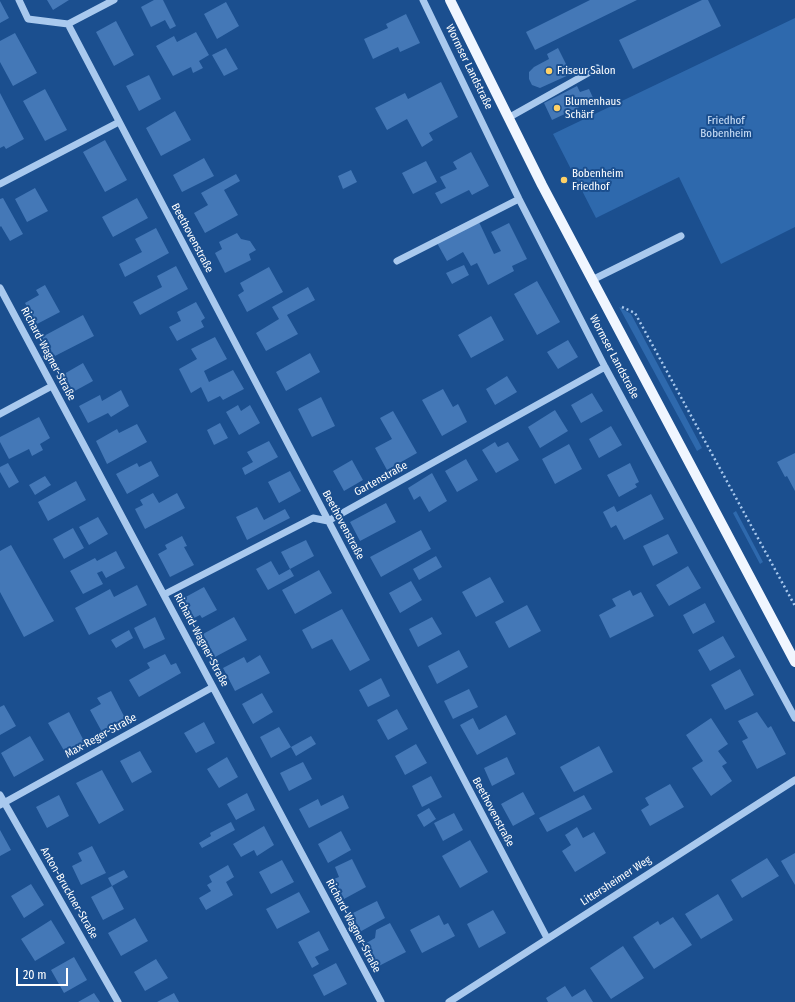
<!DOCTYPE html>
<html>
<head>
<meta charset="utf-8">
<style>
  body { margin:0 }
  #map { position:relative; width:795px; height:1002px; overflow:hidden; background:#1b4f8f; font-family:"Fira Sans Condensed",sans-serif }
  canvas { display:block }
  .scale { position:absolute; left:16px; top:968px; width:52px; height:18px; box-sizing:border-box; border:2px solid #fff; border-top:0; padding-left:5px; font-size:12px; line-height:14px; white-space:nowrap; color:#fff; -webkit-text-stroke:3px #1b4f8f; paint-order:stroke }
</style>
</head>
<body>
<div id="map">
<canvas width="795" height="1002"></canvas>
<div class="scale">20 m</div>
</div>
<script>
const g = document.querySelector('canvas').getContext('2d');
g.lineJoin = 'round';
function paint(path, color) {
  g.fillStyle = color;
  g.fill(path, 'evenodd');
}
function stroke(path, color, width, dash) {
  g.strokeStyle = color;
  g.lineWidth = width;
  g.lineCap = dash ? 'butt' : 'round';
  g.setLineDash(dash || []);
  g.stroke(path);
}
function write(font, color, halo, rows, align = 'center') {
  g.font = font + ' "Fira Sans Condensed",sans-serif';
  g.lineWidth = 4;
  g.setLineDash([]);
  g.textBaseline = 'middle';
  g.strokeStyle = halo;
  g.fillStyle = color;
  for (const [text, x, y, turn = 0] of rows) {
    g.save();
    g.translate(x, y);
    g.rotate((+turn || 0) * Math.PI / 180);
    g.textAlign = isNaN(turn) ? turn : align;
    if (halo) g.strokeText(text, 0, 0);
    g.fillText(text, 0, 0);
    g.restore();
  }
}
const green = new Path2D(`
  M795,18V227L721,264L679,177L596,218L553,134Z
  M619,307L631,314L702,448L697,451Z
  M736,511L763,562L760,564L733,513Z`);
const building = new Path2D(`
  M47,0H69L53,10Z
  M154,0H163L176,26L170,29L165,20L151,27L141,7Z
  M590,0H637L535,50L526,32Z
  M702,0H708L721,26L633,69L619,40Z
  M0,1L9,18L0,23Z
  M226,2L239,26L217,39L204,14Z
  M406,14L420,43L400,52L398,47L373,59L364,39L388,28L386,24Z
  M116,21L134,55L114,66L96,32Z
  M196,32L209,55L199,61L203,68L193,73L191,67L173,76L156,46L174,36L177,42Z
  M15,33L37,73L13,86L0,62V41Z
  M226,48L238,69L224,76L212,55Z
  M558,48L571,74L540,88L532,85L529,79V72L534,67L549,59L547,54Z
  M149,75L161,99L139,111L126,86Z
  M441,82L458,117L429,133L433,140L422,147L407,119L387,130L375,108L405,93L408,99Z
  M577,86L580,92L589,89L594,100L552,120L544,103Z
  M45,89L67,130L45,141L23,101Z
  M0,93L24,139L6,149L4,146L0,148Z
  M175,111L191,140L161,156L146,128Z
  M105,140L127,180L105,192L83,152Z
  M471,152L489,186L472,195L469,190L441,204L435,193L446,188L440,177L457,169L453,162Z
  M204,158L214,176L182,192L173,175Z
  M426,161L437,182L413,194L402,173Z
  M351,170L357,182L343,189L338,176Z
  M236,174L240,181L224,190L238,215L205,233L194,213L208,205L201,193Z
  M35,188L48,211L27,222L15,199Z
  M3,198L23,234L10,241L1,226L0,227V199Z
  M137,198L148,218L113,237L102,217Z
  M479,222L494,254L501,251L491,232L509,223L527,259L512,266L514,271L488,285L477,263L471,266L463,252L447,261L437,243Z
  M156,228L169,253L125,277L119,264L142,252L135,239Z
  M237,233L241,239L250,241L256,250L249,254L251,260L225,273L215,253L222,249L219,242Z
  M464,265L469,275L452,284L446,273Z
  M176,266L188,289L140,315L133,302L162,287L157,276Z
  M269,267L283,292L247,312L238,295L244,291L240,283Z
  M537,281L560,322L537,335L514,294Z
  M45,285L60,312L37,324L25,303L39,295L36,290Z
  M308,287L315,300L287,315L298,334L266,351L256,333L279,319L272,307Z
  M196,302L205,318L201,321L204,327L177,341L169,327L181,321L177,312Z
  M83,315L94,336L53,357L42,337Z
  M491,316L504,340L471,358L458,335Z
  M215,337L227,359L204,371L209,382L233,370L244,389L223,400L220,396L208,402L201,387L191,393L179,369L197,359L191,349Z
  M568,340L578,357L558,369L547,352Z
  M310,353L320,372L286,391L276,372Z
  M83,363L93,381L73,392L64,374Z
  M507,376L517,392L495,405L486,389Z
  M443,389L453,407L458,404L467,422L442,436L422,400Z
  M121,390L129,406L111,417L108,413L88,423L79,406L100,395L102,401Z
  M592,393L603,411L581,423L571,405Z
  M321,397L335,426L312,437L298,409Z
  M238,405L241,411L250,405L260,423L239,435L226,412Z
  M555,410L568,431L540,448L528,427Z
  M393,411L417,453L387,470L375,448L392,439L380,418Z
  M39,417L50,438L40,444L43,450L32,456L29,449L9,459L0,442V437Z
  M220,423L228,438L214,445L207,430Z
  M137,424L147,442L107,464L96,441L117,429L119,433Z
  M611,426L622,445L599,458L589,439Z
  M269,441L278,457L245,475L242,468L253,462L247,452Z
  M495,442L498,447L508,442L519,460L496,473L482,450Z
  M569,444L582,469L555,484L542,459Z
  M795,453V491L787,476L785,477L777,462Z
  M466,459L478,480L457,492L445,471Z
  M352,460L363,480L344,491L333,471Z
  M151,461L159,476L127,494L116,474L137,463L139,467Z
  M8,463L19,482L9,488L0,472V467Z
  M630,463L639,482L635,484L637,487L619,497L607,475Z
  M290,471L301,491L279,503L268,482Z
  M432,473L447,501L429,512L420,496L414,500L408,488Z
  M45,476L51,485L35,495L29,485Z
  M76,481L86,500L48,521L38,502Z
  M153,493L159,503L177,493L185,508L145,529L135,509L143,505L140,500Z
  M651,494L664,519L624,540L616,525L611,528L603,512L614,506L617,512Z
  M386,503L396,522L360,541L350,522Z
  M257,507L264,520L285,509L290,518L247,540L236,517Z
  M98,517L108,534L89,545L79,527Z
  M73,528L84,548L64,559L53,539Z
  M421,530L431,549L381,577L370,557Z
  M668,534L678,553L653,566L643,546Z
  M182,536L187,546L184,547L194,565L170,577L158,554L167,549L165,545Z
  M306,540L314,556L290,569L281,552Z
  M11,545L54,621L24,637L0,592V551Z
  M116,551L125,568L106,578L102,571L97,573L103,584L83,594L70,571L95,558L97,561Z
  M436,556L442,567L419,580L413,569Z
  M271,561L279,575L290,569L294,576L268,590L256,569Z
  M688,566L701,588L669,606L656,585Z
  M319,570L332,593L295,614L282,590Z
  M490,577L504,602L476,617L462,592Z
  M411,581L422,600L400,613L389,593Z
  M137,585L147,605L89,635L75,608L110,589L114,597Z
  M204,587L217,610L202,618L200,615L192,619L182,599Z
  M630,590L633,596L641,592L654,616L610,638L599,615L616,606L612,599Z
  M705,603L715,622L693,634L683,615Z
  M527,605L541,631L509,648L495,622Z
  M342,609L370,660L350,671L332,639L312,649L302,630Z
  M155,617L165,639L144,649L134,628Z
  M234,617L247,640L215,657L203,634Z
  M432,617L442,634L418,647L409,629Z
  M129,630L133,638L116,648L111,640Z
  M723,636L735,657L710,671L698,650Z
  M459,650L468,667L437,684L428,666Z
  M165,654L171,665L176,663L181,673L139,697L129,680L150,668L147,663Z
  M260,655L270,673L235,691L223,668L244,657L247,663Z
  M740,669L754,695L725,710L711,685Z
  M381,678L390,696L368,707L359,690Z
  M469,689L478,707L453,719L444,701Z
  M111,691L126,720L102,732L90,710L101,704L97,698Z
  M262,693L273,712L253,724L242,704Z
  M4,705L16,726L0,735V707Z
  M397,709L408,729L388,740L377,720Z
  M69,712L85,743L66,754L48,723Z
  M757,712L768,728L771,726L786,754L757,769L742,741L748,738L738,721Z
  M506,715L516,734L477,755L460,725L473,718L479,730Z
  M711,718L728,744L718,751L727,763L722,766L732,781L711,796L692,768L703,761L686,735Z
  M204,722L215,743L196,753L184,733Z
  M279,727L291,747L271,758L260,737Z
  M30,736L44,760L14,777L1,753Z
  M311,736L316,744L296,756L291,747Z
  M416,744L427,763L405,775L395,756Z
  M599,746L613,772L574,792L560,767Z
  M140,751L152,772L132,783L120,761Z
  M227,757L238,777L219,788L207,769Z
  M507,757L515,774L492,786L484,768Z
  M303,762L312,779L289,791L280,773Z
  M102,770L124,810L99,824L76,783Z
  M431,776L442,797L422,807L412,786Z
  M670,784L684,807L650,826L641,810L649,805L645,798Z
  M523,792L535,814L513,826L501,804Z
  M247,793L255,810L236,820L227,804Z
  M59,795L69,816L47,828L36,807Z
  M343,795L349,808L309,828L299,809L318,799L321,806Z
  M584,795L592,809L547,832L539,818Z
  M429,808L436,819L424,827L417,815Z
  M454,813L463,830L443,841L434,823Z
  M231,822L235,830L202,848L199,843L211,836L210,833Z
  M264,826L274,845L257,856L254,850L241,857L233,844Z
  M577,827L583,838L594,832L606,853L575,872L562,851L571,845L565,835Z
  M0,830L11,850L0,856Z
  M341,831L351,850L328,863L318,844Z
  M470,840L488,872L460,888L442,856Z
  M92,846L106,873L81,885L72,866L82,861L78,853Z
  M795,853V885L781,861Z
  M767,858L779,876L742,898L731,880Z
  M352,859L366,887L344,899L334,879L339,877L335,867Z
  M282,860L294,882L271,894L259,872Z
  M228,865L234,877L226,882L233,895L206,910L199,898L211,891L207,885L212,882L209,876Z
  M124,870L128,877L112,886L124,909L103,920L91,897L112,886L108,878Z
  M31,884L44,905L24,918L11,896Z
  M299,892L310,912L277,929L266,909Z
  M718,894L733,920L701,939L685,914Z
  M377,901L385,918L356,934L347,916Z
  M493,910L506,933L479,948L467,924Z
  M439,915L444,925L448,923L455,936L422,953L410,930Z
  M673,917L692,945L654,969L633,937L658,921L660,925Z
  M135,918L148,941L121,956L108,933Z
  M51,920L65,943L35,961L21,939Z
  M390,923L406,952L375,968L363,945L375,938L376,930Z
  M319,931L329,950L315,957L319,964L312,968L298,942Z
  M623,946L644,978L611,999L590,968Z
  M74,957L87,980L64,993L51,970Z
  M156,959L168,978L145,991L134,972Z
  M336,963L347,984L324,996L313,975Z
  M565,986L572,997L585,989L593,1002H548L546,998Z
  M94,993L100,1002H78Z
  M174,993L179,1002H157Z`);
const path = new Path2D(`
  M622,307L635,313L795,606`);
const minor = new Path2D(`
  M19,0L28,19L68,24L547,938
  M423,0L519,199L605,367L795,718
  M68,24L114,0
  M508,118L597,68
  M0,184L119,122
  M397,261L519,199
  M592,280L681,236
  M0,288L381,1002
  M0,414L52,386
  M165,594L313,518L328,521L605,367
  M0,795L118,1002
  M0,805L213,687
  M449,1002L795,780`);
const major = new Path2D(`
  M450,0L542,185L795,662`);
const markers = [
  [549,71,4,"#ffd166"],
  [557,108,4,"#ffd166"],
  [564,180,4,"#ffd166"]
];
const streetNames = [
  ["Wormser Landstraße",469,67,64],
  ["Beethovenstraße",192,238,62],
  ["Richard-Wagner-Straße",48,354,62],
  ["Wormser Landstraße",614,357,62],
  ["Gartenstraße",381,479,-29],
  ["Beethovenstraße",343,525,62],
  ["Richard-Wagner-Straße",201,640,62],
  ["Max-Reger-Straße",101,736,-29],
  ["Beethovenstraße",493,812,62],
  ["Littersheimer Weg",616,881,-33],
  ["Anton-Bruckner-Straße",69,893,60],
  ["Richard-Wagner-Straße",353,926,62]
];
const poiNames = [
  ["Friseur Salon",557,71],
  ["Blumenhaus",565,102],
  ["Schärf",565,115],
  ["Bobenheim",572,174],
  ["Friedhof",572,187]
];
const parkNames = [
  ["Friedhof",726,121],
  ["Bobenheim",726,134]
];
paint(green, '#2e69ad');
paint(building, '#4478b7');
stroke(path, '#a9c9ee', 2.5, [2, 3]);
stroke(minor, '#a9c9ee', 7);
stroke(major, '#f0f6ff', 10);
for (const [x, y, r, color] of markers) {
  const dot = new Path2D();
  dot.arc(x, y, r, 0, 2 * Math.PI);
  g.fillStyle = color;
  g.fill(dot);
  stroke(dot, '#1b4f8f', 1.5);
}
write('11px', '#fff', '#1b4f8f', streetNames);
write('11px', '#fff', '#1b4f8f', poiNames, 'left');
write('11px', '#cfe3fa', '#1b4f8f', parkNames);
</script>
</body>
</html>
